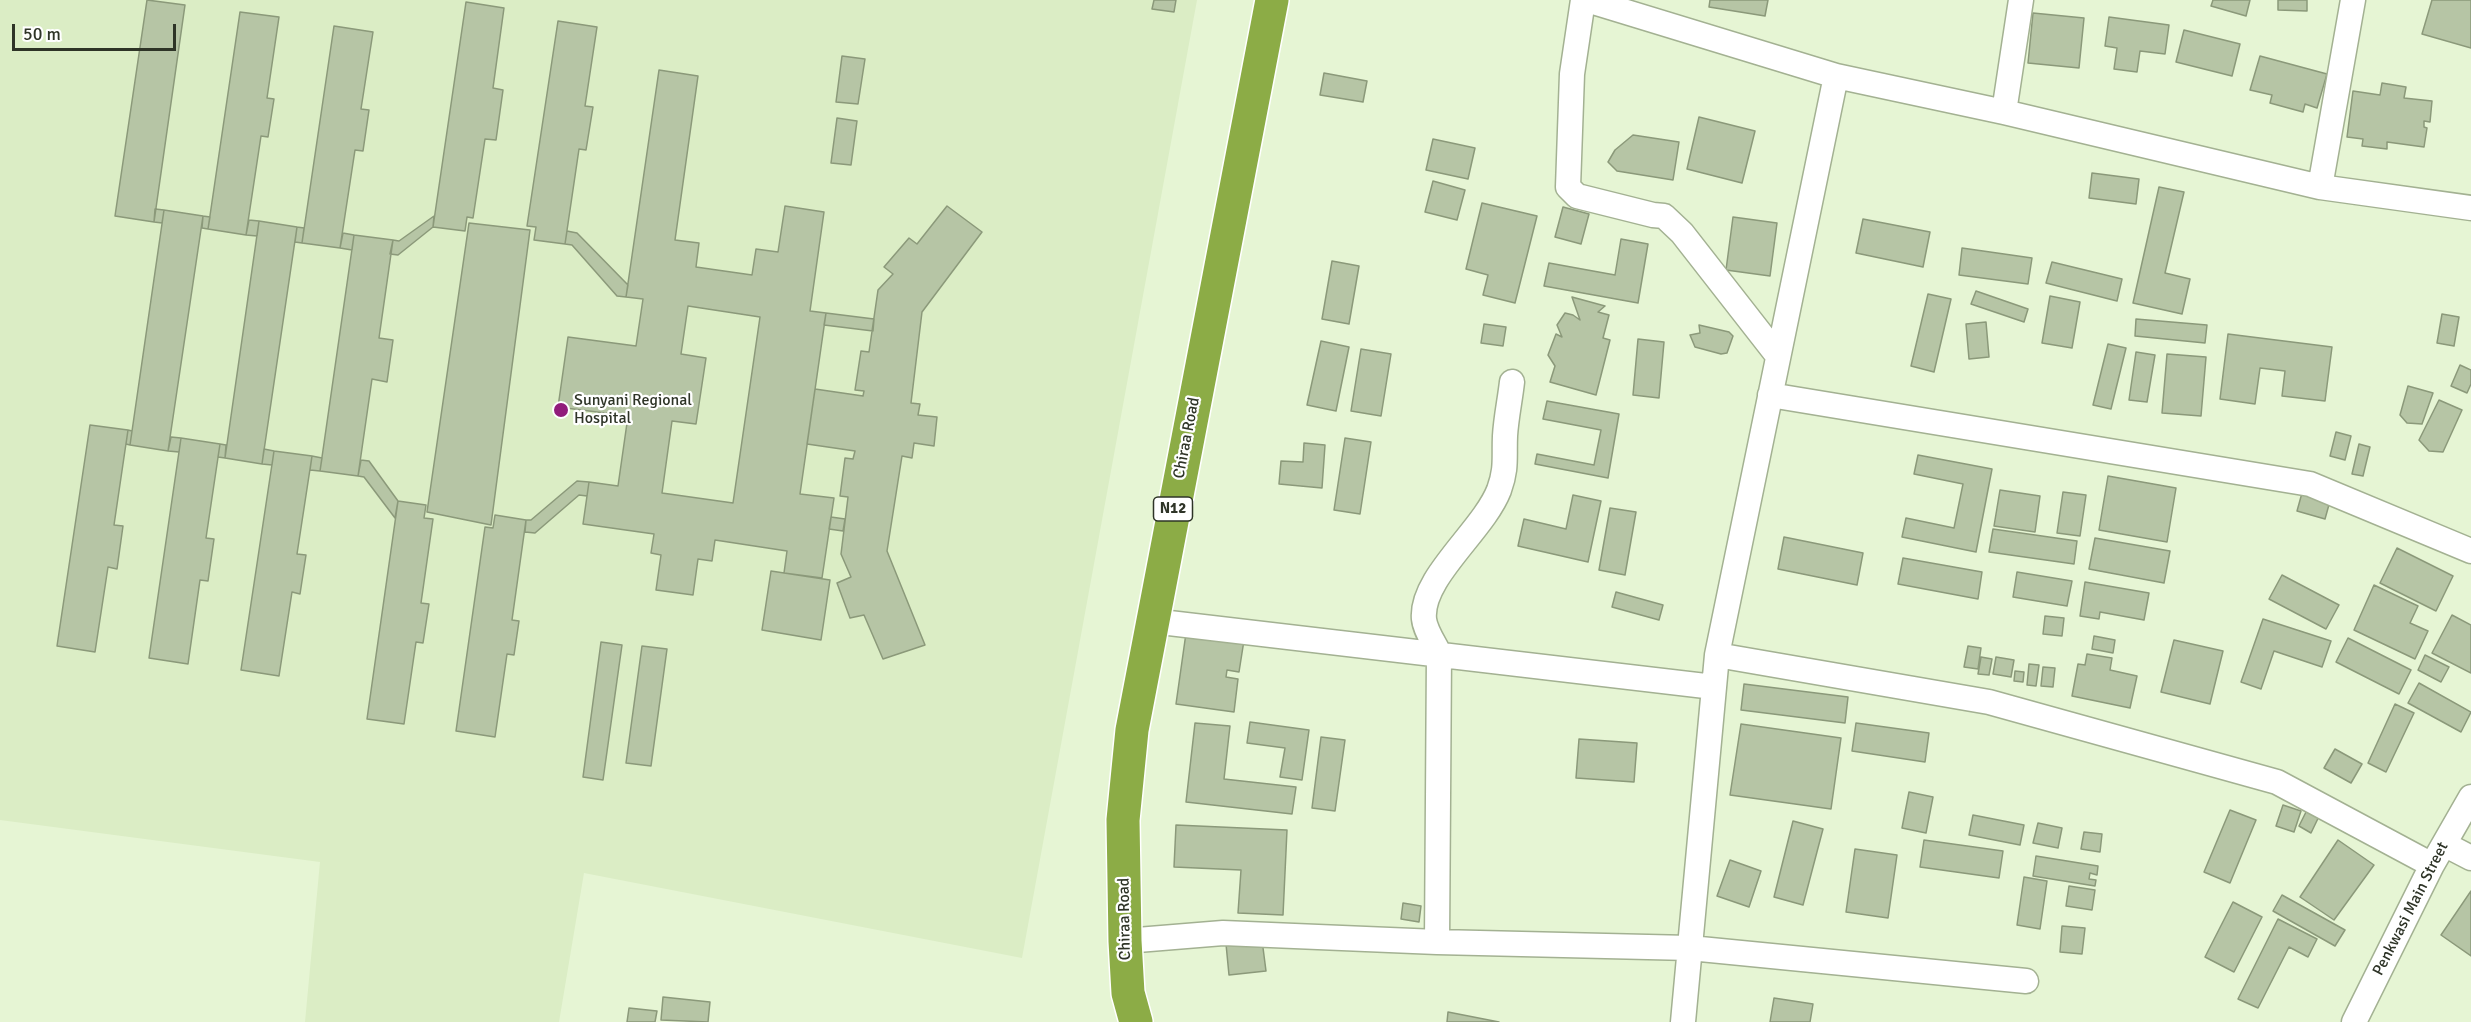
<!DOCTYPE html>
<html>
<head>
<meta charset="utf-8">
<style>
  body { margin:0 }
  #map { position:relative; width:2471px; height:1022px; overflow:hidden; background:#e6f5d4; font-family:Signika,sans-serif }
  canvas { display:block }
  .scale { position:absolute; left:12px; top:24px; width:164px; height:27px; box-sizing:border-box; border:3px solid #2e3427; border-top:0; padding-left:8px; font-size:18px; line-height:21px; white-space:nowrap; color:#2e3427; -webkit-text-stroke:4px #fff; paint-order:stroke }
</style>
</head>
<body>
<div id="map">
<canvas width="2471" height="1022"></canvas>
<div class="scale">50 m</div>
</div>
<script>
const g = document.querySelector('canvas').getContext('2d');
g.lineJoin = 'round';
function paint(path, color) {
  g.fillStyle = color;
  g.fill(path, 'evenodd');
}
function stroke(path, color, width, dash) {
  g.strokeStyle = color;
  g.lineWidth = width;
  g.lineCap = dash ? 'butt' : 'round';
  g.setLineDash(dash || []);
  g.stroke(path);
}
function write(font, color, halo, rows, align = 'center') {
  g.font = font + ' Signika,sans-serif';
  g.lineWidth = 4.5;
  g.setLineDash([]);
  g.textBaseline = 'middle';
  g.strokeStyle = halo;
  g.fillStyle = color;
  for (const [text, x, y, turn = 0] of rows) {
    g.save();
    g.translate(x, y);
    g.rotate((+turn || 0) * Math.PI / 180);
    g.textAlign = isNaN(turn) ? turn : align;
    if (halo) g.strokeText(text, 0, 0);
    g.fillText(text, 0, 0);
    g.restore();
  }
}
const built = new Path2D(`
  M0,0H1197L1022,958L584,873L559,1022H305L320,862L0,820Z`);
const building = new Path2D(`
  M147,0L185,5L154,222L115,216Z
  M1154,0H1176L1174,12L1152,9Z
  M1710,0H1768L1765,16L1709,7Z
  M2213,0H2250L2246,16L2211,6Z
  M2278,0H2307V11L2278,10Z
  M2432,0H2471V48L2422,34Z
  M466,2L504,8L493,88L503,90L496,140L485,139L473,218L467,217L465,231L433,227Z
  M240,12L279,17L267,98L274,99L268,137L261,136L246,235L208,229Z
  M2033,13L2084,18L2079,68L2028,63Z
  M2109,17L2169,25L2165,54L2140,51L2137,72L2114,69L2117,48L2105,46Z
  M558,21L597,27L585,106L593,107L586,150L579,149L565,244L534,240L536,227L527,226Z
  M334,26L373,32L361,109L369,110L363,151L355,150L340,248L302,243Z
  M2184,30L2240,44L2232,76L2176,62Z
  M842,56L865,59L858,104L836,102Z
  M2260,56L2327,74L2317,108L2305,104L2303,112L2270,103L2272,95L2250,90Z
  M659,70L698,76L675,240L699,243L696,267L752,275L756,249L778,252L785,206L824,212L810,311L826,313L800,494L834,498L822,578L784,573L787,551L715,540L712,561L698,559L693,595L656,590L661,555L651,553L654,534L583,524L589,482L618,486L628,416L558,407L568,337L636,346L643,299L626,297ZM688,306L760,317L733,503L662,493L672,421L696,424L706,358L681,354Z
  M1324,73L1367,81L1363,102L1320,95Z
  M2382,83L2406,87L2404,98L2432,101L2430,122L2424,121V127L2427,128L2424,147L2387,142V149L2362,146L2363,139L2347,137L2353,91L2380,95Z
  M1699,117L1755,131L1742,183L1687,169Z
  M837,118L857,121L851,165L831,163Z
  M1633,135L1679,142L1673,180L1617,171L1608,162L1615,150Z
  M1433,139L1475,148L1468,179L1426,170Z
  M2092,173L2139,179L2136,204L2089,198Z
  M1433,181L1465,190L1457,220L1425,212Z
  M2159,187L2184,192L2165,273L2190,279L2182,314L2133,303Z
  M1482,203L1537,216L1515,303L1483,295L1488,275L1466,269Z
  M947,206L982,232L922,312L911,403L920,404L918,415L937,417L934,446L914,443L912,458L902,456L887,551L925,645L883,659L864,615L850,618L837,583L851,577L841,554L848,497L840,496L845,458L853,459L855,451L807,444L815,389L863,396L864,391L855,390L861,351L869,352L878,290L893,274L884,267L909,238L917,244Z
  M1563,207L1589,214L1581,244L1555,237Z
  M155,209L164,210L162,223L154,222Z
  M164,210L203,216L168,451L130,445Z
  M203,216L210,217L208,229L202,228Z
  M434,216L433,227L398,255L390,254L393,240L399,241Z
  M1733,217L1777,223L1770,276L1726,270Z
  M1863,219L1930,232L1923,267L1856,253Z
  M249,220L259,221L257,236L246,235Z
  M259,221L297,227L262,464L225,458Z
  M469,223L530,230L491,525L427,512Z
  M297,227L304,228L302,243L295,242Z
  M567,231L577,233L628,285L626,297L617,296L572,245L565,244Z
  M343,233L354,235L352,250L340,248Z
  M354,235L393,240L379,338L393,340L387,382L372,379L358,476L320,471Z
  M1621,239L1648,244L1638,303L1544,286L1549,263L1615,275Z
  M1962,248L2032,258L2028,284L1959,275Z
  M1332,261L1359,266L1349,324L1322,319Z
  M2052,262L2122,279L2117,301L2046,283Z
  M1976,291L2028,309L2024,322L1971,304Z
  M1928,294L1951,299L1934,372L1911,366Z
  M2050,296L2080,302L2072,348L2042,343Z
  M1572,297L1605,306L1598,312L1609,315L1603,338L1610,340L1596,395L1550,382L1555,366L1548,355L1556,334L1562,337L1557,325L1565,313L1573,315L1580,320Z
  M826,313L874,319L873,331L824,325Z
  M2442,314L2459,317L2454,346L2437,343Z
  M2136,319L2207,325L2205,343L2135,336Z
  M1986,322L1989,357L1969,359L1966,324Z
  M1484,324L1506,327L1503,346L1481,343Z
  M1699,325L1729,332L1733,336L1727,353L1721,354L1695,347L1690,335L1700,333Z
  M2228,334L2332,347L2325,401L2282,396L2285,371L2260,368L2255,404L2220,399Z
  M1638,339L1664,342L1659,398L1633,395Z
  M1321,341L1349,347L1336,411L1307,405Z
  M2108,344L2126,348L2111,409L2093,405Z
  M1361,349L1391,354L1381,416L1351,411Z
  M2136,352L2155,355L2147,402L2129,400Z
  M2167,354L2206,357L2201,416L2162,413Z
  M2460,365L2471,370V384L2467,393L2451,386Z
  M2408,386L2433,393L2422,424L2407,423L2400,415Z
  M2439,400L2462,410L2443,452L2429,451L2419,440Z
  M1547,401L1619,414L1608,478L1535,464L1537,454L1594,465L1601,430L1543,419Z
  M90,425L128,430L114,525L123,526L117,569L108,567L95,652L57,646Z
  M128,430L132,431L130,445L126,444Z
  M2336,432L2351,436L2345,460L2330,456Z
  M171,437L181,438L179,452L168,451Z
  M181,438L220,444L206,538L214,539L208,581L200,580L188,664L149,658Z
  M1345,438L1371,442L1360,514L1334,510Z
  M1304,443L1325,445L1322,488L1279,484L1281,461L1303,462Z
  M220,444L226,445L225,458L218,457Z
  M2359,444L2370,447L2363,476L2352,474Z
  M264,449L274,451L272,465L262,464Z
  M274,451L312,456L297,554L306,555L300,594L292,592L279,676L241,670Z
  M1918,455L1992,469L1976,552L1902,537L1906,518L1954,528L1963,484L1914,474Z
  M312,456L322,458L320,471L310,470Z
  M361,460L369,461L398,501L395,518L364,477L358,476Z
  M2108,476L2176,488L2167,542L2099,530Z
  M577,481L589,482L587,496L579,495L535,533L525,532L526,520H531Z
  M2000,490L2040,496L2035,532L1994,526Z
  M2063,492L2086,495L2080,536L2057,533Z
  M2302,493L2330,501L2325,519L2297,511Z
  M1573,495L1601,501L1588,562L1518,546L1524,519L1566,529Z
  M398,501L426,505L424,518L433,519L421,603L429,604L423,643L416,642L404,724L367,719Z
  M1610,508L1636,512L1625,575L1599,570Z
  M495,515L526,520L512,620L519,621L514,655L507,654L495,737L456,731L485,527L493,528Z
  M831,517L845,519L843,531L829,529Z
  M1993,529L2077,541L2074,564L1989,552Z
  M1784,537L1863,553L1857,585L1778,569Z
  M2095,538L2170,551L2164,583L2089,569Z
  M2397,548L2453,576L2436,611L2380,583Z
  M1903,558L1982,572L1978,599L1898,584Z
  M771,571L830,580L821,640L762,630Z
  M2017,572L2072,581L2067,606L2013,597Z
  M2282,575L2339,605L2326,629L2269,599Z
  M2085,582L2149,593L2144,620L2100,612L2099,619L2080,616Z
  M2374,585L2418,606L2410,623L2428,631L2415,659L2354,630Z
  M1616,592L1663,605L1659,620L1612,607Z
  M2452,615L2471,625V673L2432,653Z
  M2045,616L2064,618L2062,636L2043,634Z
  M2263,619L2331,641L2322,667L2274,651L2261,689L2241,682Z
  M1187,626L1245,634L1239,672L1227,670L1226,677L1238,679L1234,712L1176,704Z
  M2094,636L2115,640L2113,653L2092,649Z
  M2348,638L2411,670L2399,694L2336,662Z
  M2174,640L2223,651L2210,704L2161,692Z
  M601,642L622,645L603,780L583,777Z
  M642,646L667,649L651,766L626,763Z
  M1968,646L1981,648L1978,669L1964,667Z
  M2087,654L2112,658L2110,670L2137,676L2130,708L2072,696L2078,664L2085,665Z
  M2425,655L2449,667L2441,682L2418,670Z
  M1981,657L1992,659L1989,675L1978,674Z
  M1996,657L2014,660L2011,677L1993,674Z
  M2029,664L2039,665L2036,686L2027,685Z
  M2043,667L2055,668L2053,687L2041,686Z
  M2015,671L2024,672L2023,682L2014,681Z
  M2419,683L2471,712L2461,732L2408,703Z
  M1744,684L1848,697L1845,723L1741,710Z
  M2395,704L2414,713L2386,772L2368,763Z
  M1250,722L1309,730L1302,780L1280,777L1285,748L1247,743Z
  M1195,723L1230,726L1224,779L1296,787L1292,814L1186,802Z
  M1856,723L1929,733L1925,762L1852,751Z
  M1741,724L1841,738L1831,809L1730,795Z
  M1321,737L1345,740L1335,811L1312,808Z
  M1579,739L1637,743L1634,782L1576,778Z
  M2335,749L2362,764L2351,783L2324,768Z
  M1909,792L1933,797L1926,833L1902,828Z
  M2311,802L2323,808L2311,833L2299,826Z
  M2283,805L2301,811L2294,832L2276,826Z
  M2230,810L2256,820L2230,883L2204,872Z
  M1973,815L2024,825L2020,845L1969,835Z
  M1793,821L1823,829L1803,905L1774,897Z
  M2038,823L2062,828L2058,848L2033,843Z
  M1176,825L1287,830L1283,915L1238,913L1241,870L1174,867Z
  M2084,832L2102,834L2100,852L2081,849Z
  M1924,840L2003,851L1999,878L1920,867Z
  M2338,840L2374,865L2334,920L2300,897Z
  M1855,849L1897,855L1888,918L1846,912Z
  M2036,856L2098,866L2097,875L2090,873L2089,879L2096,880L2095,886L2033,876Z
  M1730,860L1761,871L1749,907L1717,896Z
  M2024,877L2047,881L2040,929L2017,925Z
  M2069,886L2095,890L2092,910L2066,906Z
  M2471,891V956L2441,935Z
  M2282,895L2345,930L2335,946L2273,911Z
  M2233,902L2262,917L2234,972L2205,957Z
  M1403,903L1421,906L1419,922L1401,919Z
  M2278,919L2317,939L2308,957L2289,947L2258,1008L2238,999Z
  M2062,926L2085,928L2082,954L2060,952Z
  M1262,940L1266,971L1229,975L1226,944Z
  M663,997L710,1002L708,1022L661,1020Z
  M1774,998L1813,1004L1810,1022H1770Z
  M629,1008L657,1011L655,1022H627Z
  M1448,1012L1499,1022H1447Z`);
const minor = new Path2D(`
  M1583,0L1572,74L1568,187L1577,196L1653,215L1664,216L1682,233L1778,356
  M1587,0L1836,76L2004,112L2320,187L2471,208
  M2004,112L2021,0
  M2320,187L2353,0
  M1770,395L2310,484L2471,551
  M1152,621L1714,687
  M1717,655L1989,702L2277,782L2432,865
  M2444,844L2471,858
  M1125,941L1223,933L1437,942L1690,948L2026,981
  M1437,942L1439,653C1434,643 1425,630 1424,619C1420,578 1483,531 1499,490C1507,468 1504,458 1505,436C1506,418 1510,400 1512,382
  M1683,1022L1717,655L1836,76
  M2354,1022L2432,865L2471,797`);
const trunk = new Path2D(`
  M1136,1022L1128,993L1125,941L1123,820L1132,730L1272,0`);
const markers = [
  [561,410,8,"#911c7b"]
];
const shields = [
  [1173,509,39]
];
const shieldNames = [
  ["N12",1173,509]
];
const poiNames = [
  ["Sunyani Regional",574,401],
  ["Hospital",574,419]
];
const streetNames = [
  ["Chiraa Road",1187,438,-79],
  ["Penkwasi Main Street",2411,909,-63],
  ["Chiraa Road",1125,919,-91]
];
paint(built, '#dbedc5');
paint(building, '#b6c5a5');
stroke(building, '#8b997a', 1.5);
stroke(minor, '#a3b192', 27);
stroke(trunk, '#fff', 36);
stroke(minor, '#fff', 24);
stroke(trunk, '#8cac46', 33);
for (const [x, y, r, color] of markers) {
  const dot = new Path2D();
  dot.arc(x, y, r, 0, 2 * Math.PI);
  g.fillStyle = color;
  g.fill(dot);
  stroke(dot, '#fff', 2);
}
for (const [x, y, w] of shields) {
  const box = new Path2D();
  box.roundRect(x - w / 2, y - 12, w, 24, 4.5);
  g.fillStyle = '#fff';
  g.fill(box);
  stroke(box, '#2e3427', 1.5);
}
write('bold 15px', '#2e3427', null, shieldNames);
write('16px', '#2e3427', '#fff', poiNames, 'left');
write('16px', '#2e3427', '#fff', streetNames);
</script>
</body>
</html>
